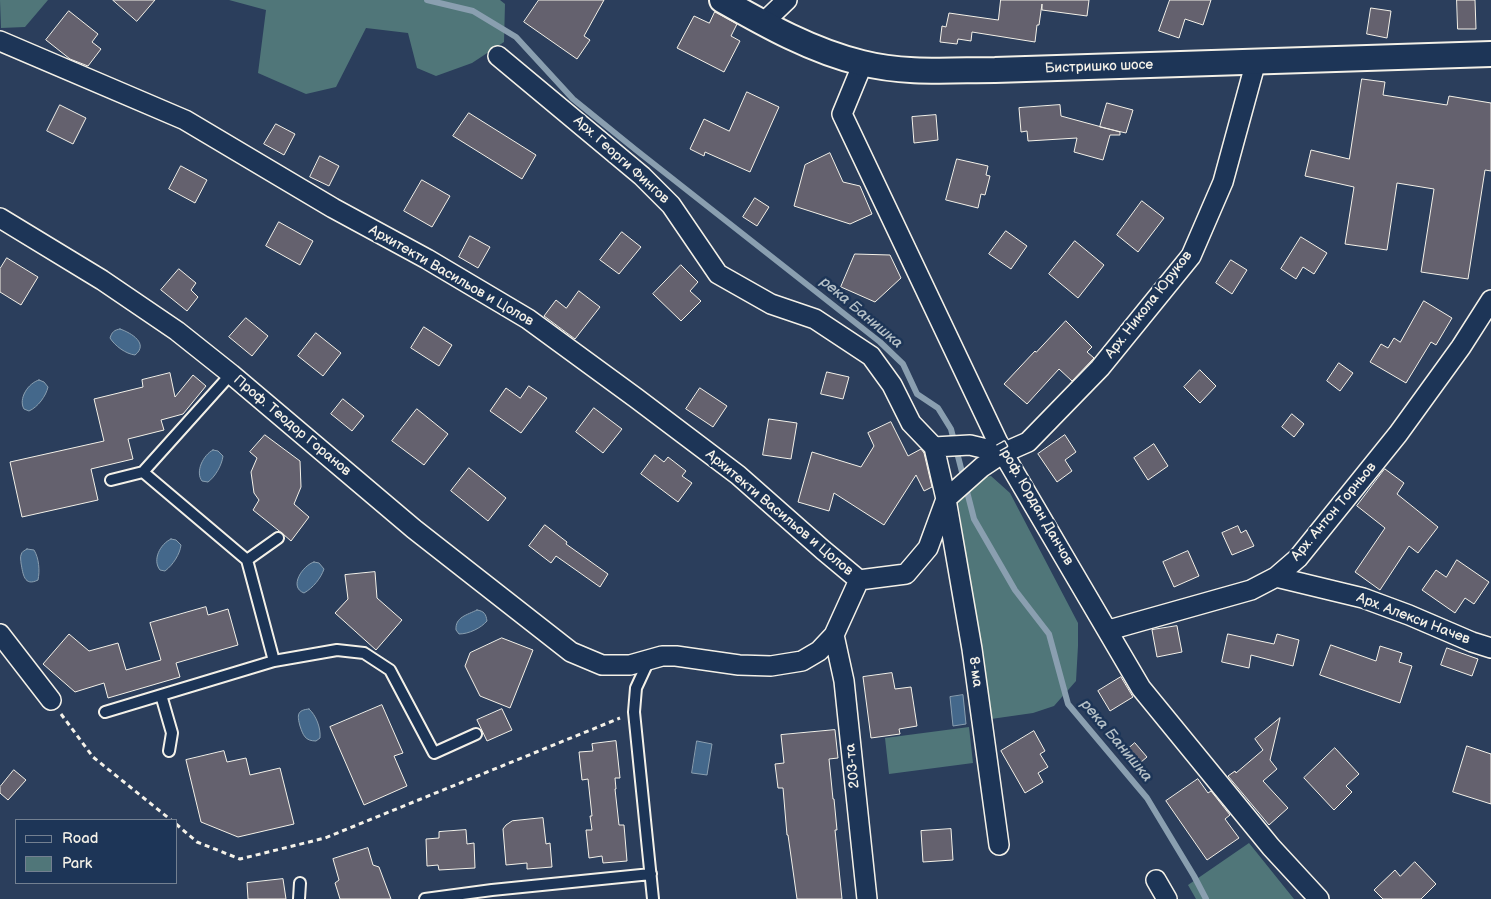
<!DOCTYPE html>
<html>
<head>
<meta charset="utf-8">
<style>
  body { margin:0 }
  #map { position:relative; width:1491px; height:899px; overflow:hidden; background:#2b3e5c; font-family:"Balsamiq Sans",sans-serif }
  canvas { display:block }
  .legend { position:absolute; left:15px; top:819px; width:162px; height:65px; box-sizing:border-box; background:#1d3557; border:1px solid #738091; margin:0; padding:6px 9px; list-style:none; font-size:15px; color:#f4f1e8 }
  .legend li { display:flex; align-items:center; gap:10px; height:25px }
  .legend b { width:25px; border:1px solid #738091 }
</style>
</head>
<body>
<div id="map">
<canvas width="1491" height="899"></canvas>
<ul class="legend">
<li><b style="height:6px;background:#1d3557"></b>Road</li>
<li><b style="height:14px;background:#507679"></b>Park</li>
</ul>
</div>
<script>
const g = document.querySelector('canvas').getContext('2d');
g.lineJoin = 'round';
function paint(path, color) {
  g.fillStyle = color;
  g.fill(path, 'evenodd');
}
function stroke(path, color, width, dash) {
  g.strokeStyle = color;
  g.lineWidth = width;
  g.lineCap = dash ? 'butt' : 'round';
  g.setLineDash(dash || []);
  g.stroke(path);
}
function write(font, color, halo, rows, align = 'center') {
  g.font = font + ' "Balsamiq Sans",sans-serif';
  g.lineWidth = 5;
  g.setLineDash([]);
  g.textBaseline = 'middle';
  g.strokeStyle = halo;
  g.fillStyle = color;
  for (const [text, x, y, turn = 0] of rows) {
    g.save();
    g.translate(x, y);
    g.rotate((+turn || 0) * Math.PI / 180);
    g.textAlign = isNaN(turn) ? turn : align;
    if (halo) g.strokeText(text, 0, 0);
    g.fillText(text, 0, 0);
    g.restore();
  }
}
const green = new Path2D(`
  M0,0H48L25,27L1,28Z
  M229,0H500L505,4L504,42L472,63L436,76L417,68L408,33L366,28L336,87L306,94L258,73L266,10Z
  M991,476L1010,493L1078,623V646L1076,681L1054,706L1033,713L991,719L958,502L979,478Z
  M969,727L973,763L889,774L885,738Z
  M1249,843L1294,899H1196L1188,885Z`);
const water = new Path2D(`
  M120,329C132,333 149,344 135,355C126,354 115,346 110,338C112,332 114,330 120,329Z
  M39,380L44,382L48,387C46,396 38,407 29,411L24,409C18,399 28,383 39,380Z
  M213,450L218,451L223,456C222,465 215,477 208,482L202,481C195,472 203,455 213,450Z
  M171,539L176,540L181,545C180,554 173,565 165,571L160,570C152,560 160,544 171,539Z
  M27,549L34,550C39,558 40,571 38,580C24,587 23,574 21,563C21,561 20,557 21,555C22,551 24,551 27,549Z
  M314,562L319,563L324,569C321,578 313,588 304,593C288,587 303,565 314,562Z
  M477,610C484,611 486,614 487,621C481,628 469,634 459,634L456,630C455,617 467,615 477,610Z
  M963,695L966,724L953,726L950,697Z
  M309,709C316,715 321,728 320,738L316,741C305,741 303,735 300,726C297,715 297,710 309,709Z
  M697,741L712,744L707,775L692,773Z`);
const stream = new Path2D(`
  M427,0L473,11L516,37L573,99L636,150L880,342L903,364L917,394L938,408L951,429L974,519L1015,590L1049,634L1068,704L1147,798L1194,876L1206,899`);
const building = new Path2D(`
  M113,0H155L137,21Z
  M539,0H604L584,36L590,40L577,59L524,22Z
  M1001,0H1089L1087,16L1042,10V4L1039,25H1037L1035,42L972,32L971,41L958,39L957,44L940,42L942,26L946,27L949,13L998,20Z
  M1170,0H1211L1203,25L1185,19L1179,38L1159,31Z
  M1457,0H1475L1476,29H1458Z
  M1371,8L1391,11L1387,38L1367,34Z
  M69,11L98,34L92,42L101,49L88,66L70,59L46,40Z
  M715,12L737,24L731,36L740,41L724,72L677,48L694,16L709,23Z
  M1362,79L1385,82L1383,95L1447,105L1449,96L1491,103V171L1485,170L1468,279L1421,272L1434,189L1397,183L1387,250L1345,244L1354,187L1305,176L1311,150L1349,159Z
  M747,92L779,107L750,172L705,152L704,156L690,149L704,119L729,131Z
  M1107,103L1133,110L1126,133L1100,127Z
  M60,105L86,118L73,144L47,131Z
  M1060,105L1061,116L1120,132V135H1110L1103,160L1074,152L1077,138L1028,141L1027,131L1021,132L1019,108Z
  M469,113L536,155L522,179L453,136Z
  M936,115L938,140L914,143L912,117Z
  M276,124L295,134L284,155L264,144Z
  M830,153L843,182L860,186L872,214L850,224L794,206L805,165Z
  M320,156L339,166L329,186L310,177Z
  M957,159L988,166L986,175L990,176L985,195L981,194L978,208L946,200Z
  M181,166L207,180L195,203L169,189Z
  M422,180L450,196L432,227L404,211Z
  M755,198L769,207L757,226L743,217Z
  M1142,201L1164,218L1138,252L1117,235Z
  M279,222L313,241L300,265L266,246Z
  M1006,231L1027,246L1011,269L989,254Z
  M622,232L641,247L619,274L600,260Z
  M470,236L490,247L478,268L459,257Z
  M1301,237L1327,253L1314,274L1303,267L1296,279L1281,269Z
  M1075,241L1104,265L1078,298L1049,274Z
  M855,254L890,255L901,278L875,302L841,287Z
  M7,258L38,277L21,305L0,292V269Z
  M1231,260L1247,270L1232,294L1216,283Z
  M681,265L698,282L690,291L701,301L681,321L653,294Z
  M179,269L196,283L191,290L198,297L187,311L161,290Z
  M579,291L600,307L575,339L544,316L556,300L566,308Z
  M1424,301L1452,318L1436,345L1431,342L1406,383L1370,362L1381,344L1388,348L1394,338L1400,342Z
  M246,318L268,336L252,356L229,337Z
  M1066,321L1092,347L1087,352L1094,358L1072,381L1059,369L1027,404L1004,384L1035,351L1036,352Z
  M424,327L452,345L439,366L411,348Z
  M316,333L341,353L323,376L298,356Z
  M1339,363L1353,373L1340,391L1327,381Z
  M1200,370L1216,386L1200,403L1184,387Z
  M827,372L849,377L843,399L821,394Z
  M170,373L175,397L193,375L206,386L183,414L161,420L164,430L128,439L133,459L91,469L98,500L22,517L10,462L104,441L94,399L143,387L142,380Z
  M529,386L547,398L521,433L490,411L506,388L520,398Z
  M700,388L727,406L713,427L686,409Z
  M343,399L364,416L352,431L331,414Z
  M594,408L622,429L603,453L576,432Z
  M417,409L448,434L424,465L392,441Z
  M1292,414L1304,424L1294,437L1282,427Z
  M769,419L797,423L791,459L763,455Z
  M891,422L908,456L921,449L924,453L932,487L924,491L916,475L884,525L834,493L829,511L798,502L812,452L861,467L874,446L868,433Z
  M265,435L300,461L301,487L294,504L309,517L291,541L283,534L253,510L259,500L254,493L251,472L257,458L250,452Z
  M1065,435L1076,452L1065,460L1072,471L1057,482L1038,454Z
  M1154,444L1168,466L1148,480L1134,458Z
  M655,455L664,462L668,457L686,471L682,476L692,483L678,502L641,474Z
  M469,468L506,498L488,521L451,491Z
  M1385,469L1404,483L1397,494L1438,527L1418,553L1409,546L1380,590L1355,572L1385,528L1357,506Z
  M545,525L567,542L566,544L608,574L600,587L556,556L551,563L529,546Z
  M1238,526L1241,533L1246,530L1254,546L1232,555L1222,533Z
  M1188,551L1199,576L1174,587L1163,562Z
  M1457,560L1489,582L1474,604L1465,598L1455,613L1422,590L1436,570L1446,577Z
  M375,572L377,598L402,620L376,650L335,613L348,599L345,575Z
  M206,607L208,615L228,609L238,645L176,663L180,677L108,698L104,683L75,692L43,664L69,634L89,651L118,643L126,670L161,660L150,623Z
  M1177,626L1182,652L1157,657L1152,630Z
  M1228,634L1274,644L1277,634L1299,640L1293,666L1251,655L1249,668L1222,662Z
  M502,638L533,650L510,708L480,696L465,666L470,653Z
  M1331,645L1376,661L1380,646L1402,653L1399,662L1412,666L1400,703L1320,675Z
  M1447,648L1478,659L1472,676L1441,665Z
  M892,673L895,689L911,687L917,726L899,729L900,734L871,738L863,677Z
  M1121,677L1133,697L1110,711L1098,691Z
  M382,705L403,753L394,756L407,786L364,805L330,727Z
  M502,709L512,730L487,741L477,720Z
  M1280,718L1270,760L1277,769L1263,781L1288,808L1269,825L1228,776L1235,771L1236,773L1263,750L1255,739Z
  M835,730L838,758L829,759L833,799H834L837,830H835L842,899H797L788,835H787L783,788H778L775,764L784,763L781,735Z
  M1034,731L1045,751L1040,754L1048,767L1038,773L1043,782L1025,793L1001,751Z
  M616,741L620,778H615L616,789H615L619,825H624L627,861L603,863L602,856L589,858L586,830H592L590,816H592L588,779L582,780L579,752L593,751L592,744Z
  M1135,743L1147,757L1134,768L1122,754Z
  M1467,746L1491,754V804L1453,792Z
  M1335,748L1359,774L1346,786L1352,792L1334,810L1304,778Z
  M224,751L227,762L246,758L250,775L280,768L294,824L238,837L201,822L186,760Z
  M14,770L26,780L8,800L0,793V787Z
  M1198,779L1208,793L1211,791L1230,815L1225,819L1239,838L1207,860L1166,801Z
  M543,818L546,844L550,843L552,867L527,869V863L506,865L503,829L506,825L512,821Z
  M951,829L953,860L923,862L921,831Z
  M466,830L467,844L474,843L475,868L439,870L438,865L427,866L426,839L439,838V832Z
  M368,848L373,865L379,867L391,899H340L335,883L339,880L333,859Z
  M1415,862L1436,884L1421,899H1383L1374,890L1395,870L1400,876Z
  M283,879L286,899H248L247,883Z`);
const path = new Path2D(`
  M61,714L93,757L171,820
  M176,824L197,842L240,859L325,838L620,718`);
const service = new Path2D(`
  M231,374L143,472L247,560L274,661
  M111,480L143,472
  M247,560L278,538
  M649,660L636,688L634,712L653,899
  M161,695L172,733L169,751
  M105,712L274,661L337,650L364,653L390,670L434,753L476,734
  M299,899L300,883
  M425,899L492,890L651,874`);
const minor = new Path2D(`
  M763,23L787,0
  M0,41L185,120L333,208L427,259L528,319L636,398L738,475L823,550L859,580
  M498,56L642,176L671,205L718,274L771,304L815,319L871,356L892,385L911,423L934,447L946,499L972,649L999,845
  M863,63L842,114L1003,453L1141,688L1271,847L1319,899
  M0,218L102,280L177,331L231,374L414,529L571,652L602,665H630L662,656H676L739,665L771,666L802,661L819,651L834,635L859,580
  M934,447L970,445L1003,453
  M1276,577L1363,598L1409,615L1472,642L1491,648
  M859,580L906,574L928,548L946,499L982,467L1003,453L1028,442L1100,368L1191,256L1223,182L1256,61
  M1109,630L1251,590L1276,577L1298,558L1398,434L1461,347L1491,300
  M0,634L51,700
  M834,635L844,681L867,899
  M1156,880L1167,899`);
const tertiary = new Path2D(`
  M722,0C766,25 812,51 862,63C905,74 951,70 995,70L1491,54`);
const streetNames = [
  ["Бистришко шосе",1099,67,-2],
  ["Арх. Георги Фингов",621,160,42],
  ["Архитекти Васильов и Цолов",451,276,30],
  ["Арх. Никола Юруков",1149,305,-52],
  ["Проф. Теодор Горанов",292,426,40],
  ["Проф. Юрдан Данчов",1034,503,60],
  ["Арх. Антон Торньов",1334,512,-50],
  ["Архитекти Васильов и Цолов",779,513,40],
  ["Арх. Алекси Начев",1413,619,21],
  ["8-ма",975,672,82],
  ["203-та",853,766,-96]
];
const waterNames = [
  ["река Банишка",861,313,40],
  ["река Банишка",1116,741,50]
];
paint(green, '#507679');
paint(water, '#44688b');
stroke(water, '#8a9fb0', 1);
stroke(stream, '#8a9fb0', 6);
paint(building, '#64616e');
stroke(building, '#f4f1e8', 1);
stroke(service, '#f4f1e8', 14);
stroke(minor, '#f4f1e8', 22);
stroke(tertiary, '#f4f1e8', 28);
stroke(path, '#f4f1e8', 3, [5, 4]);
stroke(service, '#1d3557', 10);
stroke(minor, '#1d3557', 19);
stroke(tertiary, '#1d3557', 24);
write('14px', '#f4f1e8', '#1d3557', streetNames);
write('italic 15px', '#b6c1c7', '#1d3557', waterNames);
</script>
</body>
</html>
